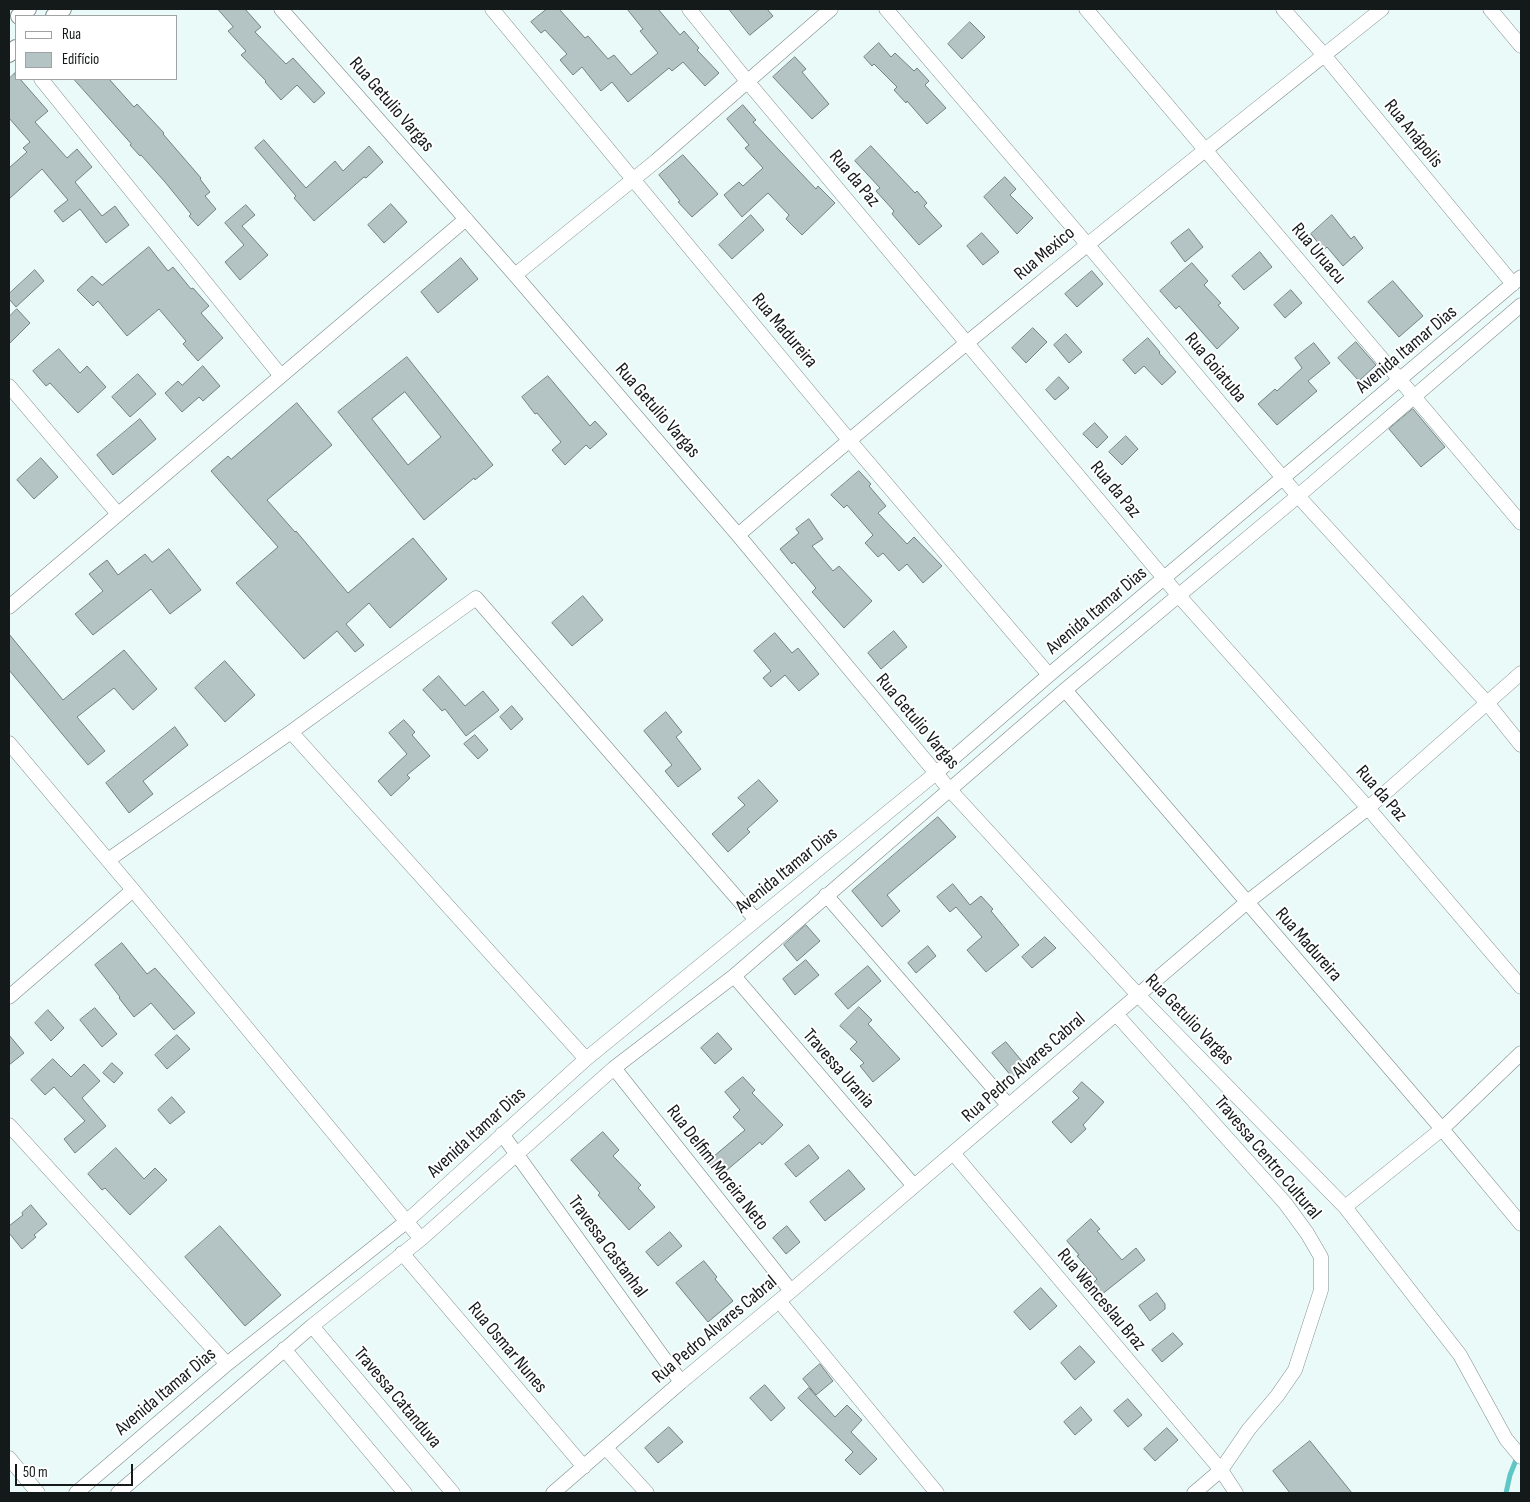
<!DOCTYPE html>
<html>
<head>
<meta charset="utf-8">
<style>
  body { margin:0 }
  #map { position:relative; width:1530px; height:1502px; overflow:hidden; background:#eafaf9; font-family:"Sofia Sans Condensed",sans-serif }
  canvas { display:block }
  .frame { position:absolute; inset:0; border:10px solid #141919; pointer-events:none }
  .legend { position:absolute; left:15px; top:15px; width:162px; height:65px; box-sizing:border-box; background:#fff; border:1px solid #a1a3a3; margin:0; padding:6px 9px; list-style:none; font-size:15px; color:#141919 }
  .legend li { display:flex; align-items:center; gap:10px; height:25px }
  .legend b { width:25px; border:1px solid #a1a3a3 }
  .scale { position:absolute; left:15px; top:1464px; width:118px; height:22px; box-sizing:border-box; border:2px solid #141919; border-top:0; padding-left:6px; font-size:15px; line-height:18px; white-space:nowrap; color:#141919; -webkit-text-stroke:4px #fff; paint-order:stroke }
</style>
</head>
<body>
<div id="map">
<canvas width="1530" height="1502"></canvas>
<div class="frame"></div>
<ul class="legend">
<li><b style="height:6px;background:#fff"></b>Rua</li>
<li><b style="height:14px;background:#b4c3c3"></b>Edifício</li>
</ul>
<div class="scale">50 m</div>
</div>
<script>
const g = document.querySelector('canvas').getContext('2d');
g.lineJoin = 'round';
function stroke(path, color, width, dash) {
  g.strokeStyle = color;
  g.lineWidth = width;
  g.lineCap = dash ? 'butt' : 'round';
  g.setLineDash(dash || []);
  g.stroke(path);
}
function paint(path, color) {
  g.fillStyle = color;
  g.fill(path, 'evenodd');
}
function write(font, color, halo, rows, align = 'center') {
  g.font = font + ' "Sofia Sans Condensed",sans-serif';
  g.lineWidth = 4;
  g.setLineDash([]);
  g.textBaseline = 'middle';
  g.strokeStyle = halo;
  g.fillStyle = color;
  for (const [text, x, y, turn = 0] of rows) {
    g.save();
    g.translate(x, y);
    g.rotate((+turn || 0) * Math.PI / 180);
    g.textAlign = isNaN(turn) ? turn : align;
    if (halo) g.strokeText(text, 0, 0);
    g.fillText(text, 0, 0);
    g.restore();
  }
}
const stream = new Path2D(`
  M1506,1493L1510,1475L1518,1455`);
const building = new Path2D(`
  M218,9H245L261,27L255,32L286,64L293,58L325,93L314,103L297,85L281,100L265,82L266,81L241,55L246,51L228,31L233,27Z
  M547,9H559L585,38L588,36L608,59L614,55L631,75L658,53L640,31L643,29L627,9H658L680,35L684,31L699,48L697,50L719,73L705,86L683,62L672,71L669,68L628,102L612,82L601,91L582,67L573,75L560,60L567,54L545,30L541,33L531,22Z
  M729,9H767L773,16L750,35Z
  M970,22L985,37L962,59L948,44Z
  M879,43L891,57L895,53L914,71L917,68L929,81L925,85L946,108L927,124L907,101L906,103L894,90L897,87L874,64L872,66L864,57Z
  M795,57L806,69L802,72L829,104L812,119L773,77Z
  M15,73L16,79H20L48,111L35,122L67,158L77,149L92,167L75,182L102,216L115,206L129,225L106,243L80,209L63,222L54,211L68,200L42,169L9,199V168L27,152L23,148L30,142L9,118V79Z
  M74,79H109L134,107L137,104L164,133L163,134L201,178L200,179L210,192L205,196L216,209L198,226L189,216L191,214L165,182L141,155L140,156L130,145L131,144Z
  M743,105L756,120L753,122L780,151L816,189L818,186L835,203L802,235L786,219L789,215L768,193L742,217L724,195L739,182L743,186L763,168L745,148L749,145L727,119Z
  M264,140L306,188L335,161L343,171L369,146L383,162L366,178L364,177L314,221L294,198L296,196L255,148Z
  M871,146L915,193L917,191L927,203L924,206L942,226L919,245L892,214L894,211L876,191L880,188L855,161Z
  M683,155L718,194L692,217L678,202L680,201L659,175Z
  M1005,177L1016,189L1010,195L1033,218L1017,234L984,197Z
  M391,204L407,222L384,243L368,225Z
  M246,205L255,215L242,226L268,255L240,280L225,262L244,245L225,223Z
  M751,215L764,230L732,259L719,245Z
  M1332,215L1351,239L1354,236L1363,248L1343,266L1327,247L1324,250L1311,234Z
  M1189,229L1203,247L1185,262L1171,243Z
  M982,233L999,252L983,265L967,246Z
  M149,247L168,271L173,267L191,289L193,288L209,306L201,313L223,338L198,361L183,344L186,341L159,309L127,336L98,301L93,306L77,290L92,276L102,285Z
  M1260,252L1272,267L1244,290L1232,276Z
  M461,258L478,279L438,313L421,292Z
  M1192,263L1208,281L1204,285L1221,303L1218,305L1239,328L1217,349L1179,306L1176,309L1160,291Z
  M35,270L44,281L16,307L9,299V294Z
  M1092,271L1103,284L1077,307L1065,294Z
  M1393,281L1423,316L1399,337L1368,302Z
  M1291,290L1302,303L1285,318L1274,305Z
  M17,309L30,323L9,344V317Z
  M1033,328L1047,342L1026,363L1012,348Z
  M1066,334L1082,352L1069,363L1054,345Z
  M1148,338L1160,352L1159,353L1176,372L1162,385L1144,366L1135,374L1123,360Z
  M1356,342L1376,365L1359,381L1338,358Z
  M1314,343L1330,363L1308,381L1317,391L1277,425L1258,404L1275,389L1277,391L1302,368L1295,358Z
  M59,349L80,373L87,366L106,387L78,413L50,383L46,386L33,371Z
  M407,357L493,465L475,480L474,478L424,520L338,412ZM405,392L441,437L408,465L372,419Z
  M203,366L220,386L203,401L199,397L182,412L165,393L178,381L182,385Z
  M138,374L156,394L130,417L112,397Z
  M548,376L590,426L595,421L607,434L590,449L586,445L565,465L552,450L561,442L537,413L535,414L522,397Z
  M1059,377L1069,388L1055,400L1046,390Z
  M297,403L332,445L267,500L295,532L296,531L348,593L413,538L447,579L390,628L369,603L346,624L364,645L355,652L337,631L304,659L236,583L278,547L211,471L228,456L231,459Z
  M1413,409L1445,447L1421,467L1389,429Z
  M140,419L156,439L113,475L97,455Z
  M1095,423L1108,437L1097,448L1083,434Z
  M1126,436L1138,449L1122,465L1109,452Z
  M41,458L58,477L34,499L17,480Z
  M859,471L871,484L869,486L886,506L878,513L907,544L914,537L942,566L923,583L907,564L899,571L883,553L878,557L865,543L873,535L847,505L844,508L831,495Z
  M809,519L823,539L812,546L833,571L839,566L872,601L844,628L812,592L816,588L794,562L792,564L780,549L799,533L796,529Z
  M169,549L201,590L170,614L151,589L93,635L75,614L103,591L89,574L107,560L118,575L145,554L152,562Z
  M583,596L603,620L572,646L552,623Z
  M894,631L907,647L881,669L868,653Z
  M775,633L792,653L798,648L819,674L799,691L785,675L771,687L763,678L771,671L754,651Z
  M9,634L63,700L124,650L157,689L133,710L114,688L77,717L105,751L88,765L9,670Z
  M225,661L255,695L225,722L195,688Z
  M439,676L465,706L483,691L499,710L466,736L445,709L442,711L423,690Z
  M512,706L523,719L511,730L500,717Z
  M666,712L682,732L676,737L701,769L678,787L665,771L672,765L644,731Z
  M404,720L415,732L412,735L430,756L407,775L410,778L391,796L378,781L407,754L389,733Z
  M175,727L188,745L143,781L153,794L129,813L106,783Z
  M475,735L488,750L478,759L464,744Z
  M759,780L778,801L747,829L750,832L728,852L712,834L745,805L738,798Z
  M938,817L956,837L887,895L900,911L882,927L852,891Z
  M953,884L970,905L981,896L993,909L991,911L1019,945L986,972L967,950L982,937L956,907L950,912L937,897Z
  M806,925L820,941L797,961L784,945Z
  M1045,937L1056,948L1032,968L1022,957Z
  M122,943L147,974L155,968L195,1013L174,1030L151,1003L134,1017L119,998L120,997L95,965Z
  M928,946L936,956L916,973L908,963Z
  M806,960L819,975L795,995L783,979Z
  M868,966L881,981L848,1009L835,994Z
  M859,1007L872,1020L868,1024L900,1059L873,1082L860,1066L864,1063L850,1049L857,1042L840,1026Z
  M95,1008L117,1034L102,1047L80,1020Z
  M48,1010L64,1028L51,1041L35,1023Z
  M718,1033L732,1049L715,1064L701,1048Z
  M9,1035L24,1053L9,1065Z
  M177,1035L190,1049L167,1069L155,1055Z
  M1006,1042L1026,1066L1012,1077L992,1053Z
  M53,1059L71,1077L84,1064L100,1081L82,1098L106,1126L75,1153L64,1139L85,1121L54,1087L45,1095L31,1080Z
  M112,1063L123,1073L114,1083L103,1073Z
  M743,1077L755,1090L752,1093L783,1125L762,1145L760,1142L720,1176L707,1162L745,1130L733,1117L740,1110L725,1092Z
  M1082,1082L1104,1102L1083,1125L1086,1129L1071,1143L1052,1122L1079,1098L1073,1092Z
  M172,1097L185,1112L170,1124L158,1110Z
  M603,1132L619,1150L613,1156L641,1185L638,1188L655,1207L629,1230L598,1195L600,1193L571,1160Z
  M809,1145L819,1158L796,1177L785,1164Z
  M116,1148L144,1179L155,1168L167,1180L130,1215L105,1188L102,1190L88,1174Z
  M849,1170L865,1189L825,1221L810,1202Z
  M31,1205L47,1224L34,1235L36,1237L22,1249L9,1233V1226L23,1215L22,1213Z
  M1091,1219L1100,1229L1097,1231L1122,1260L1136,1248L1145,1260L1101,1295L1092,1284L1097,1279L1077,1256L1079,1255L1067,1241Z
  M220,1226L281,1295L245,1326L185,1257Z
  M787,1226L800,1242L786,1254L773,1238Z
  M670,1232L682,1246L658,1266L646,1252Z
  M704,1261L717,1277L715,1279L733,1301L708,1322L676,1283Z
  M1041,1288L1057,1306L1030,1330L1014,1312Z
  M1157,1293L1165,1304V1309L1150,1321L1139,1306Z
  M1173,1333L1183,1344L1162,1362L1152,1350Z
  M1080,1346L1095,1362L1075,1380L1061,1363Z
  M820,1364L833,1381L816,1395L803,1379Z
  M765,1385L785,1408L771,1421L750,1398Z
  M809,1388L835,1417L847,1405L862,1420L851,1432L877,1459L860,1475L845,1460L853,1452L798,1398Z
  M1128,1399L1142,1415L1128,1427L1114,1411Z
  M1081,1407L1092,1420L1075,1435L1064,1422Z
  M669,1427L683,1442L658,1463L645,1448Z
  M1167,1428L1178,1440L1155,1461L1144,1449Z
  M1310,1441L1352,1493H1290L1273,1471Z`);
const minor = new Path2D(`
  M281,9L515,275L738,535L950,790L1138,995L1345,1207L1460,1355L1506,1439L1521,1457
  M492,9L849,440L1049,675
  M689,9L747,81L1179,596L1368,808L1521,987
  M886,9L1087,244L1298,496L1488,704L1521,745
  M1086,9L1521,523
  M1283,9L1324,55L1513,284
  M1490,9L1521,46
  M41,79L281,376
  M515,275L656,161L831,9
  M9,386L118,514
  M738,535C948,354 1165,182 1382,9
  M9,607L466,219
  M1065,690L1442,1129L1521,1224
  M291,732L586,1059
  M9,743L133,890L421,1239
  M108,860L291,732L476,598L756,920
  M826,895L1008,1105
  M734,976L914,1186
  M9,997L133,890
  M1116,1014L1285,1203L1307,1233L1321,1257V1290L1295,1370L1277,1396L1249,1429L1221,1470L1194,1493
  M614,1068L791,1291
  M9,1125L227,1364
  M502,1134L681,1382
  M953,1153L1221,1470L1236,1493
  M1345,1207L1442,1129L1521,1053
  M402,1253L584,1467
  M779,1301L937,1493
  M312,1326L453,1493
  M284,1349L405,1493
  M606,1448L647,1493
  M9,1458L38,1493
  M76,1493L227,1364L406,1222L586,1059L936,773L1049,675L1521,277
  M118,1493L312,1326L421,1239L614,1068L734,976L1065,690L1298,496L1521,305
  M553,1493L681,1382L791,1291L1246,903L1368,808L1521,673`);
const tertiary = new Path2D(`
  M19,16L28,9
  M54,16L63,9
  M9,54L16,48`);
const streetNames = [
  ["Rua Getulio Vargas",391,105,49],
  ["Rua Anápolis",1413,134,51],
  ["Rua da Paz",854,179,50],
  ["Rua Mexico",1045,254,-40],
  ["Rua Uruacu",1318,254,50],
  ["Rua Madureira",784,331,50],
  ["Avenida Itamar Dias",1407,350,-40],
  ["Rua Goiatuba",1215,368,50],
  ["Rua Getulio Vargas",657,411,49],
  ["Rua da Paz",1115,490,50],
  ["Avenida Itamar Dias",1097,611,-40],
  ["Rua Getulio Vargas",917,722,50],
  ["Rua da Paz",1381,794,49],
  ["Avenida Itamar Dias",787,871,-39],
  ["Rua Madureira",1308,945,49],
  ["Rua Getulio Vargas",1189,1020,46],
  ["Rua Pedro Alvares Cabral",1024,1068,-41],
  ["Travessa Urania",838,1069,49],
  ["Avenida Itamar Dias",477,1133,-42],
  ["Travessa Centro Cultural",1267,1158,50],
  ["Rua Delfim Moreira Neto",717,1168,52],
  ["Travessa Castanhal",607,1247,54],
  ["Rua Wenceslau Braz",1101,1300,50],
  ["Rua Pedro Alvares Cabral",715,1330,-40],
  ["Rua Osmar Nunes",507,1348,50],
  ["Avenida Itamar Dias",166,1392,-40],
  ["Travessa Catanduva",397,1398,50]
];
stroke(stream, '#60c7c7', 5);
paint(building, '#b4c3c3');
stroke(building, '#748281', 1);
stroke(minor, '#7d8b8b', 15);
stroke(tertiary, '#7d8b8b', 18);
stroke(minor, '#fff', 14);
stroke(tertiary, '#fff', 16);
write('19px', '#141919', '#fff', streetNames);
</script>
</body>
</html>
